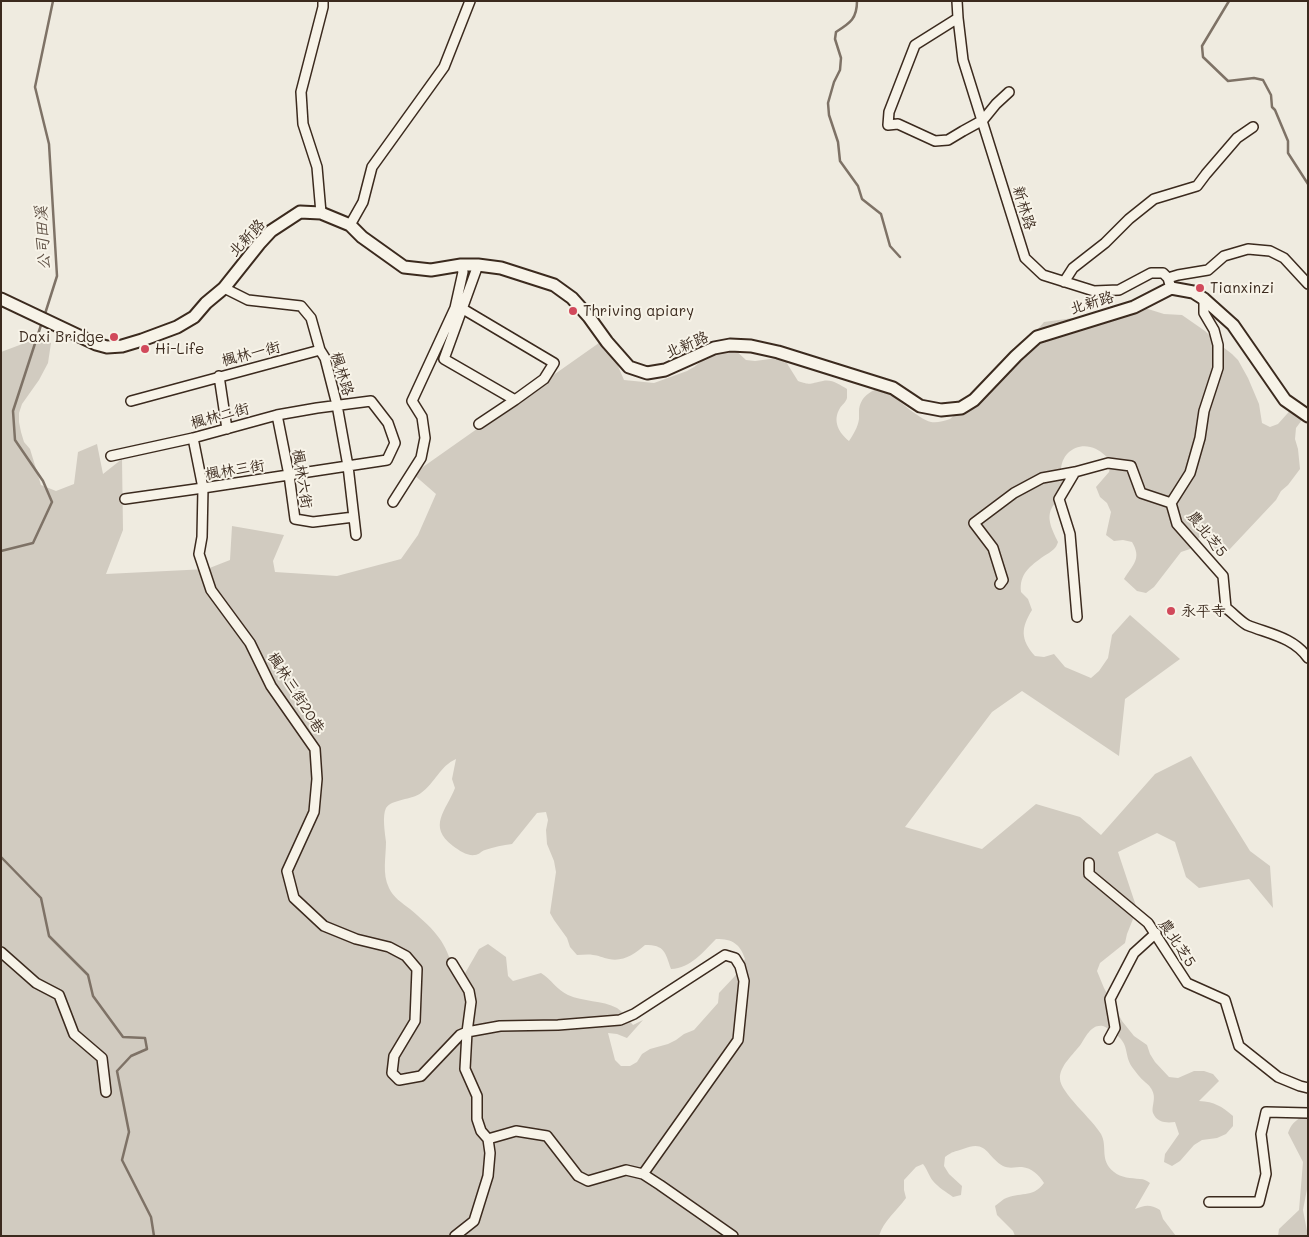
<!DOCTYPE html>
<html>
<head>
<meta charset="utf-8">
<style>
  body { margin:0 }
  #map { position:relative; width:1309px; height:1237px; overflow:hidden; background:#efebe0; font-family:Mali,sans-serif }
  canvas { display:block }
  .frame { position:absolute; inset:0; border:2px solid #3b2a1e; pointer-events:none }
</style>
</head>
<body>
<div id="map">
<canvas width="1309" height="1237"></canvas>
<div class="frame"></div>
</div>
<script>
const g = document.querySelector('canvas').getContext('2d');
g.lineJoin = 'round';
function paint(path, color) {
  g.fillStyle = color;
  g.fill(path, 'evenodd');
}
function stroke(path, color, width, dash) {
  g.strokeStyle = color;
  g.lineWidth = width;
  g.lineCap = dash ? 'butt' : 'round';
  g.setLineDash(dash || []);
  g.stroke(path);
}
function write(font, color, halo, rows, align = 'center') {
  g.font = font + ' Mali,"LXGW WenKai TC",sans-serif';
  g.lineWidth = 4;
  g.setLineDash([]);
  g.textBaseline = 'middle';
  g.strokeStyle = halo;
  g.fillStyle = color;
  for (const [text, x, y, turn = 0] of rows) {
    g.save();
    g.translate(x, y);
    g.rotate((+turn || 0) * Math.PI / 180);
    g.textAlign = isNaN(turn) ? turn : align;
    if (halo) g.strokeText(text, 0, 0);
    g.fillText(text, 0, 0);
    g.restore();
  }
}
const green = new Path2D(`
  M1139,309H1148L1164,314L1182,315L1205,331L1219,344L1232,354L1238,360L1248,378L1259,404L1262,423L1270,427L1278,424L1295,405H1304L1307,413L1296,428L1295,439L1298,449L1300,469L1288,485L1281,491L1276,500L1229,550L1220,553L1211,551L1208,542L1202,534L1190,549L1181,552L1154,587L1146,593L1137,591L1124,579C1133,564 1142,559 1132,542L1123,540L1114,541L1106,535L1111,512L1107,503L1100,497L1096,487L1109,472L1111,461C1107,457 1102,452 1096,449C1079,441 1061,452 1061,471C1060,478 1064,484 1064,490C1063,495 1058,500 1055,503C1044,516 1052,529 1058,542C1057,545 1056,547 1054,549C1051,552 1047,554 1044,556C1030,566 1019,574 1021,592L1028,599L1032,610C1021,628 1020,639 1035,656L1044,657L1054,654L1065,667L1091,678L1099,671L1108,658L1112,635L1130,615L1180,659L1125,699L1119,756L1022,691L992,712L905,827L982,849L1036,804L1080,817L1101,835L1155,774L1191,756L1250,851L1270,866L1273,908L1249,879L1199,888L1186,877L1175,842L1157,833L1118,852L1137,909L1127,934L1125,943L1100,963L1097,971L1104,988L1122,1021L1134,1036L1147,1045L1150,1054L1155,1062L1169,1077L1178,1078L1194,1071H1204L1213,1074L1219,1081L1199,1101C1215,1102 1221,1106 1233,1116V1126L1226,1134L1217,1138L1202,1140L1194,1145L1180,1161L1172,1166L1164,1162L1165,1154L1179,1134L1175,1122C1167,1123 1157,1123 1153,1113C1151,1105 1158,1097 1150,1087C1150,1086 1146,1083 1145,1082C1140,1078 1136,1072 1132,1067C1123,1053 1131,1045 1113,1032C1110,1030 1106,1027 1103,1026C1091,1024 1086,1037 1081,1044C1074,1054 1059,1066 1060,1079C1060,1092 1093,1120 1101,1134C1108,1147 1099,1160 1114,1172C1121,1178 1131,1178 1140,1179C1144,1179 1147,1181 1150,1183L1135,1209C1145,1205 1150,1204 1160,1210L1163,1219L1176,1236H1015L1013,1231L997,1215L995,1206C998,1204 1001,1201 1004,1199C1020,1191 1032,1199 1044,1183C1039,1175 1032,1168 1022,1167C1016,1167 1009,1169 1003,1166C986,1156 987,1139 963,1149C954,1152 953,1151 945,1157L944,1166L949,1174L962,1186L961,1195L953,1197C946,1192 938,1187 933,1181C930,1178 927,1169 923,1164L916,1167L904,1180V1190L906,1198C896,1212 884,1220 879,1236H1V352L33,340L43,339L51,343L48,363L39,380L22,404L19,413V422L21,432L24,442L30,449L41,485L56,491L74,484L78,452L97,444L103,474L122,459L123,530L106,574L207,569L230,560L232,526L284,535L273,561L275,572L337,576L401,559L418,535L436,494L413,474L606,338L624,380L654,383L687,371L694,367L707,357L724,349L733,348L746,360L755,361L785,357L788,365L798,381C812,386 810,383 823,381C832,379 840,385 847,389C847,392 847,395 847,398C846,402 842,405 840,408C832,421 839,433 849,441C853,435 858,427 859,419C859,416 859,414 859,411C860,397 870,391 882,387C894,396 918,419 931,422C937,423 944,421 950,419L1020,358L1032,336L1044,322ZM456,759L452,779L455,788C446,811 427,826 453,846C460,851 467,856 475,855C479,855 481,851 485,850C494,847 503,845 512,844L537,813L546,812L548,820L546,830L547,844L554,861L556,872L550,913L554,920L567,938L570,947L577,955C582,955 588,954 593,955C598,955 603,958 609,959C623,962 635,954 645,945C665,945 665,952 671,969C691,968 703,952 716,939C733,939 740,944 745,959L735,976L719,993L718,1003L694,1030L684,1034L676,1040L668,1044L650,1049L642,1054L637,1062L630,1066H621L615,1060L608,1033L617,1034L627,1038L643,1020L633,1025C628,1019 623,1012 617,1008C602,1000 583,1002 568,995C557,990 551,979 541,973L513,981L508,976L506,957L488,944L479,949L464,975L452,966C445,939 431,927 410,909C402,903 393,897 389,888C382,874 386,857 386,842C385,833 382,816 386,808C392,799 412,800 421,793C435,783 440,766 456,759Z
  M1303,1116H1308V1184L1303,1210L1308,1236H1278L1279,1229L1299,1210L1303,1162L1288,1133C1291,1124 1295,1121 1303,1116Z`);
const stream = new Path2D(`
  M857,1C857,19 850,23 836,32L835,39L841,58L840,70L834,82L828,103L829,115L838,142L840,161L858,186L862,199L881,214L890,246L900,257
  M1229,1L1202,46L1203,57L1228,81L1254,78L1263,80L1271,95L1272,107L1275,110L1288,141V153L1308,184
  M44,317L57,276L49,144L35,87L53,1
  M1,551L33,543L52,502L43,481L15,440L13,411L42,322
  M1,857L41,898L49,936L88,975L93,996L123,1037L145,1038L147,1049L131,1056L117,1071L129,1132L122,1160L151,1217L154,1236`);
const minor = new Path2D(`
  M957,1L958,18L963,60L1025,258L1043,275L1094,291L1119,290L1151,273H1163L1168,278L1171,288
  M958,18L915,45L889,112L888,125L898,124L935,141L948,140L963,131L983,120L996,104L1009,92
  M321,213L317,167L303,124L301,92L323,7V1
  M350,225L363,202L372,167L444,67L470,1
  M478,265L444,359L515,400
  M1168,278L1178,275L1208,270L1224,256L1248,249L1270,251L1284,258L1308,284
  M1064,282L1073,268L1105,243L1129,219L1154,199L1197,186L1206,174L1237,138L1253,127
  M224,288L248,300L301,306L311,318L320,350L325,358L337,405L348,466L356,535
  M1204,299V313L1214,330L1218,345V368L1204,411L1200,438L1190,473L1171,503L1177,524L1223,576L1226,608C1233,613 1240,621 1247,625C1269,634 1293,637 1308,658
  M463,309L554,363L544,379L515,400L479,424
  M219,376L227,429
  M131,401L320,350
  M277,415L289,475L295,519L313,522L354,517
  M193,438L203,488L202,537L199,554L211,590L250,643L271,686L315,749L317,779L314,812L287,871L294,898L324,926L356,939L389,947L406,956L417,969L415,1021L394,1056L392,1073L399,1080L421,1076L460,1035L467,1032L500,1026L558,1025L620,1020L634,1014L725,955L735,958L740,966L744,981L738,1040L643,1174
  M111,456L193,438L277,415L317,408L371,401L388,423L395,443L387,460L203,488L125,499
  M393,502L421,458L425,438L422,417L412,401L455,308L463,272L461,265
  M1000,584L1003,580L993,548L974,523L1014,493L1042,478L1075,472
  M1077,617L1070,534L1059,499L1075,472L1108,463L1131,466L1141,493L1171,503
  M1089,863V874L1148,923L1187,983L1225,1000L1239,1046L1278,1077L1300,1086L1308,1088
  M1,952L36,983L59,995L74,1034L102,1058L106,1092
  M452,963L469,991L471,1002L467,1032L465,1069L477,1096V1119L481,1131L488,1139L490,1153L488,1176L474,1221L455,1236
  M1109,1039L1115,1028L1110,999L1134,953L1156,933
  M488,1139L516,1131L547,1136L578,1176L588,1181L626,1170L643,1174L660,1185L733,1236
  M1209,1202H1259L1266,1174L1261,1134L1266,1112L1308,1113`);
const major = new Path2D(`
  M1,299L96,344L107,347L122,346L142,340L177,327L194,317L206,303L224,288L259,244L271,231L300,212L321,213L350,225L362,237L404,267L431,270L461,265H478L501,268L554,285L572,298L589,317L607,342L629,367L647,373L665,370L714,348L730,345L751,346L778,352L893,388L920,406L941,410L961,408L974,400L1016,356L1037,337L1134,307L1171,288L1193,292L1204,299L1233,325L1285,400L1308,416`);
const markers = [
  [1200,288,5,"#d1495b"],
  [573,311,5,"#d1495b"],
  [114,337,5,"#d1495b"],
  [145,349,5,"#d1495b"],
  [1171,611,5,"#d1495b"]
];
const streetNames = [
  ["新林路",1024,208,73],
  ["北新路",247,238,-47],
  ["北新路",1092,303,-17],
  ["北新路",687,345,-23],
  ["楓林一街",251,354,-14],
  ["楓林路",342,374,73],
  ["楓林二街",220,416,-15],
  ["楓林三街",235,470,-9],
  ["楓林六街",302,479,81],
  ["農北芝5",1207,534,52],
  ["楓林三街20巷",296,693,58],
  ["農北芝5",1177,943,57]
];
const poiNames = [
  ["Tianxinzi",1210,288],
  ["Thriving apiary",583,311],
  ["Daxi Bridge",104,337,"right"],
  ["Hi-Life",155,349],
  ["永平寺",1181,611]
];
const waterNames = [
  ["公司田溪",43,238,-93]
];
paint(green, '#d1cbc0');
stroke(stream, '#7e7266', 2.5);
stroke(minor, '#3b2a1e', 12);
stroke(major, '#3b2a1e', 15);
stroke(minor, '#f7f3e8', 9);
stroke(major, '#f7f3e8', 11);
for (const [x, y, r, color] of markers) {
  const dot = new Path2D();
  dot.arc(x, y, r, 0, 2 * Math.PI);
  g.fillStyle = color;
  g.fill(dot);
  stroke(dot, '#f7f3e8', 2);
}
write('15px', '#3b2a1e', '#f7f3e8', streetNames);
write('15px', '#3b2a1e', '#f7f3e8', poiNames, 'left');
write('italic 16px', '#625448', '#f7f3e8', waterNames);
</script>
</body>
</html>
